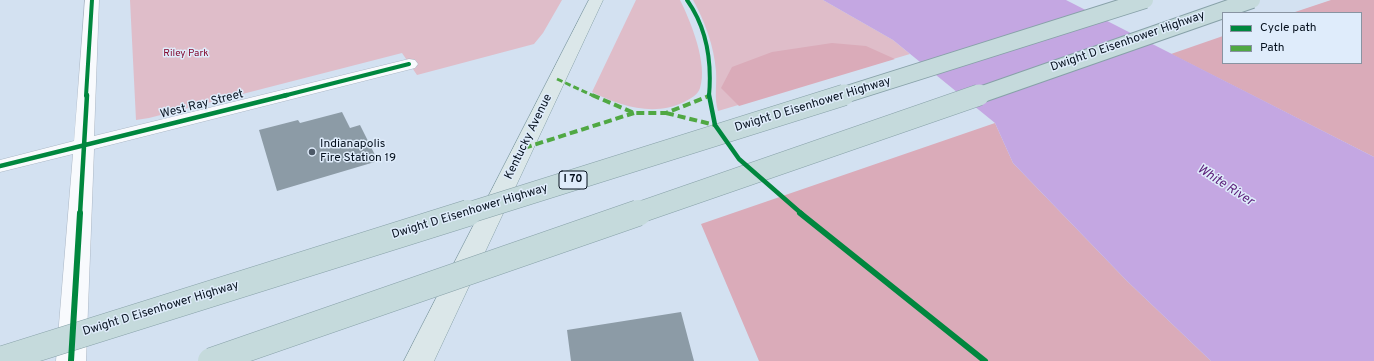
<!DOCTYPE html>
<html>
<head>
<meta charset="utf-8">
<style>
  body { margin:0 }
  #map { position:relative; width:1374px; height:361px; overflow:hidden; background:#d3e1f1; font-family:Overpass,sans-serif }
  canvas { display:block }
  .legend { position:absolute; left:1222px; top:12px; width:140px; height:52px; box-sizing:border-box; background:#dfecfb; border:1px solid #8894a2; margin:0; padding:5px 7px; list-style:none; font-size:12px; color:#05101d }
  .legend li { display:flex; align-items:center; gap:8px; height:20px }
  .legend b { width:20px; border:1px solid #8894a2 }
</style>
</head>
<body>
<div id="map">
<canvas width="1374" height="361"></canvas>
<ul class="legend">
<li><b style="height:5px;background:#00873e"></b>Cycle path</li>
<li><b style="height:5px;background:#50a843"></b>Path</li>
</ul>
</div>
<script>
const g = document.querySelector('canvas').getContext('2d');
g.lineJoin = 'round';
function paint(path, color) {
  g.fillStyle = color;
  g.fill(path, 'evenodd');
}
function stroke(path, color, width, dash) {
  g.strokeStyle = color;
  g.lineWidth = width;
  g.lineCap = dash ? 'butt' : 'round';
  g.setLineDash(dash || []);
  g.stroke(path);
}
function write(font, color, halo, rows, align = 'center') {
  g.font = font + ' Overpass,sans-serif';
  g.lineWidth = 3;
  g.setLineDash([]);
  g.textBaseline = 'middle';
  g.strokeStyle = halo;
  g.fillStyle = color;
  for (const [text, x, y, turn = 0] of rows) {
    g.save();
    g.translate(x, y);
    g.rotate((+turn || 0) * Math.PI / 180);
    g.textAlign = isNaN(turn) ? turn : align;
    if (halo) g.strokeText(text, 0, 0);
    g.fillText(text, 0, 0);
    g.restore();
  }
}
const green = new Path2D(`
  M130,0H562L543,33L534,44L417,75L402,53L149,118L136,120Z
  M636,0H680C691,22 708,64 700,88C698,95 690,99 684,102C654,117 620,106 592,92Z
  M693,0H823L893,40L910,54L718,111C714,98 717,85 716,71C714,46 705,22 693,0Z`);
const forest = new Path2D(`
  M1331,0H1374V157L1171,54L1223,36V63H1361V13H1292Z
  M832,43L866,46L895,59L739,106L721,88L732,67L772,52Z
  M995,123L1013,163L1127,281L1211,361H759L701,224Z`);
const water = new Path2D(`
  M823,0H1066L1374,157V361H1211L1127,281L1013,163L995,123L893,40Z`);
const building = new Path2D(`
  M342,112L350,128L360,125L378,161L277,191L259,130L298,120L300,123Z
  M681,312L694,361H571L567,330Z`);
const minor = new Path2D(`
  M85,0H99L94,136L409,59L415,60L418,64L415,68L94,149L86,361H56L73,154L0,172V160L74,141Z`);
const major = new Path2D(`
  M589,0H603L434,361H404Z`);
const highwayBridgeFar2 = new Path2D(`
  M841,96L1145,0
  M977,96L1252,0`);
const highwayBridgeFar1 = new Path2D(`
  M465,214L844,95
  M635,214L979,95`);
const highwayBridge = new Path2D(`
  M0,360L468,213
  M211,361L638,213`);
const quietFar1 = new Path2D(`
  M557,79L594,96`);
const quiet = new Path2D(`
  M592,95L634,113H666L709,96
  M666,113L715,125
  M524,148L634,113`);
const cyclewayFar2 = new Path2D(`
  M687,0C707,28 712,62 709,96
  M86,96L92,0
  M283,96L409,64`);
const cyclewayFar1 = new Path2D(`
  M709,95L715,125L739,159L802,214
  M0,166L287,95
  M80,214L87,95`);
const cycleway = new Path2D(`
  M800,213L985,361
  M71,361L80,213`);
const markers = [
  [312,152,4,"#4d5967"]
];
const farParknames = [
  ["Riley Park",186,54]
];
const shields = [
  [573,180,28]
];
const shieldNames = [
  ["I 70",573,180]
];
const streetNames = [
  ["Dwight D Eisenhower Highway",1128,42,-19],
  ["West Ray Street",202,105,-14],
  ["Dwight D Eisenhower Highway",813,105,-17],
  ["Kentucky Avenue",529,137,-64],
  ["Dwight D Eisenhower Highway",470,212,-17],
  ["Dwight D Eisenhower Highway",161,309,-17]
];
const poiNames = [
  ["Indianapolis",320,145],
  ["Fire Station 19",320,159]
];
const waterNames = [
  ["White River",1225,186,33]
];
paint(green, '#dfbdc9');
paint(forest, '#daabb9');
paint(water, '#c4a7e2');
paint(building, '#8c9ba6');
stroke(minor, '#abb7c5', 1);
stroke(major, '#87a1a8', 1);
paint(minor, '#f8fafd');
paint(major, '#dbe7e9');
stroke(highwayBridgeFar2, '#87a1a8', 18, []);
stroke(highwayBridgeFar1, '#87a1a8', 22, []);
stroke(highwayBridge, '#87a1a8', 27, []);
stroke(highwayBridgeFar2, '#c5dadc', 16);
stroke(highwayBridgeFar1, '#c5dadc', 21);
stroke(highwayBridge, '#c5dadc', 26);
stroke(quietFar1, '#50a843', 3, [6, 3]);
stroke(quiet, '#50a843', 4, [8, 4]);
stroke(cyclewayFar2, '#00873e', 4);
stroke(cyclewayFar1, '#00873e', 4.5);
stroke(cycleway, '#00873e', 6);
for (const [x, y, r, color] of markers) {
  const dot = new Path2D();
  dot.arc(x, y, r, 0, 2 * Math.PI);
  g.fillStyle = color;
  g.fill(dot);
  stroke(dot, '#dfecfb', 1.5);
}
write('10px', '#830a30', '#dfecfb', farParknames);
for (const [x, y, w] of shields) {
  const box = new Path2D();
  box.roundRect(x - w / 2, y - 9, w, 18, 3);
  g.fillStyle = '#dfecfb';
  g.fill(box);
  stroke(box, '#05101d', 1);
}
write('bold 11px', '#05101d', null, shieldNames);
write('12px', '#05101d', '#dfecfb', streetNames);
write('12px', '#05101d', '#dfecfb', poiNames, 'left');
write('italic 13px', '#5a1d78', '#dfecfb', waterNames);
</script>
</body>
</html>
